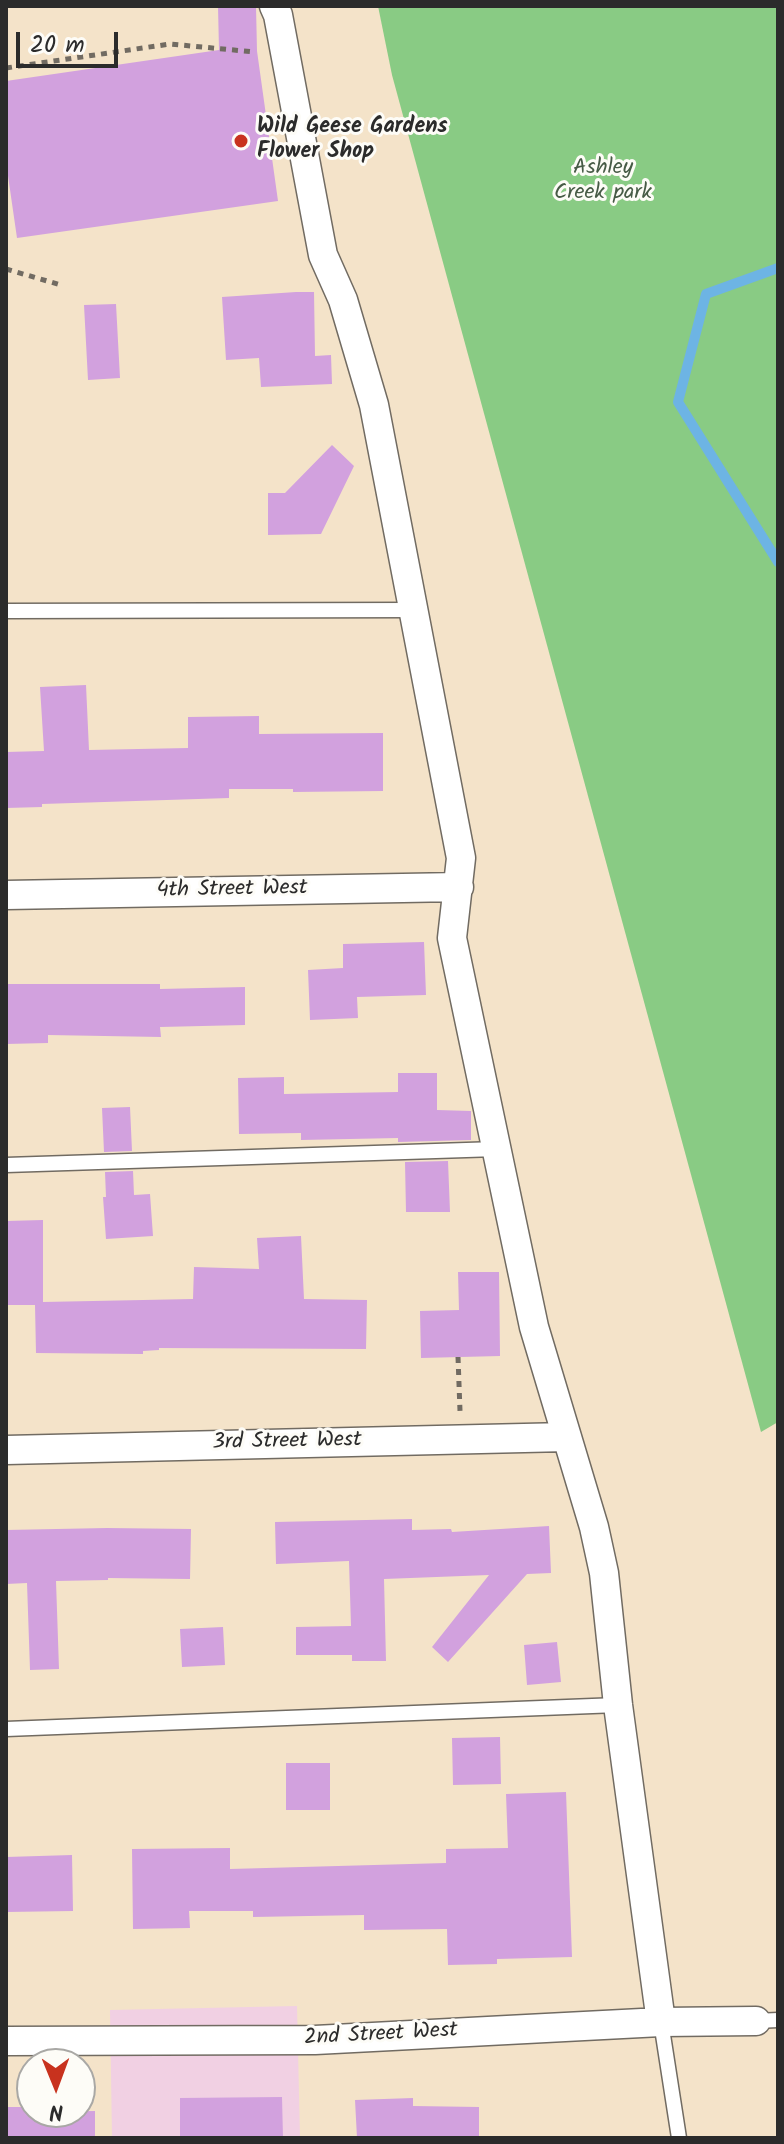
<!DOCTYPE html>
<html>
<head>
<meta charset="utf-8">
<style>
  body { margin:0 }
  #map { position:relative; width:784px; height:2144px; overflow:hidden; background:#f4e3c9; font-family:Kalam,sans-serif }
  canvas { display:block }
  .frame { position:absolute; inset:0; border:8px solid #2b2b2b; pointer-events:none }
  .north { position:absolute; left:16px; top:2048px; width:80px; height:80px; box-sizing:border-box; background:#fdfcf7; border:2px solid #a9a8a5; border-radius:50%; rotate:179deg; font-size:22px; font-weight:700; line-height:32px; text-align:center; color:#2b2b2b }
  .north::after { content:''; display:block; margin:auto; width:28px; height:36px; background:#c8321e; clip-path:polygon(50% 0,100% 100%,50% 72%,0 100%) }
  .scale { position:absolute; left:16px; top:32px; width:102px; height:36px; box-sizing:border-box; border:4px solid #2b2b2b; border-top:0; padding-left:10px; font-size:24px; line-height:28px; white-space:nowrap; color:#2b2b2b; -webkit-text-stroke:6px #fdfcf7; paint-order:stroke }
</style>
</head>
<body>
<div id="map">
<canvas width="784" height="2144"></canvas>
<div class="frame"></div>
<div class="north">N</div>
<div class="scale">20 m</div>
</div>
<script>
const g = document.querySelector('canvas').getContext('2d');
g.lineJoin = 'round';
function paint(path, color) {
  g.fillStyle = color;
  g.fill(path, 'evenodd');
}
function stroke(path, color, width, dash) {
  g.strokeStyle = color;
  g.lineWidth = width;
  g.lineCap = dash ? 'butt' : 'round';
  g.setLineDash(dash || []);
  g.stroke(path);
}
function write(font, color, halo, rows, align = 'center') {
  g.font = font + ' Kalam,sans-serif';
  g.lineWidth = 6;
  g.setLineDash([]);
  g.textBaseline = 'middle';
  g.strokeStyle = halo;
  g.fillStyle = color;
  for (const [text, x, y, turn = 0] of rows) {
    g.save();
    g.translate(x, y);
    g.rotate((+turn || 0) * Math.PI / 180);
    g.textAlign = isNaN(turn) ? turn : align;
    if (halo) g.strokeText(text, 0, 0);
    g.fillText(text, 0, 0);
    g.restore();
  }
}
const built = new Path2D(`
  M297,2006L300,2138H112L110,2010Z`);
const green = new Path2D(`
  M378,6H778V1422L761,1432L392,75Z`);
const stream = new Path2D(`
  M778,268L706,294L678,402L778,562`);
const building = new Path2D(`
  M218,6H256L257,51L278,201L17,238L6,162V81L219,50Z
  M296,292H314L315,356L331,355L332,384L261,387L259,358L226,360L222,297Z
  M116,304L120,378L88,380L84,305Z
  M332,445L354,466L321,534L268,535V493H285Z
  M86,685L89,750L188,748V717L259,716V734L383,733V791L293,792V789H229V798L42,804V807L6,808V752L44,751L40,687Z
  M424,942L426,995L357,997L358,1018L310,1020L308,970L343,968V944Z
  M6,984H160V989L245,987V1025L160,1027L161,1037L48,1035V1043L6,1044Z
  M398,1073H437V1110L471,1111V1140L398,1142V1138L301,1140V1133L239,1134L238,1078L284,1077V1094L398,1092Z
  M130,1107L132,1151L104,1152L102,1108Z
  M448,1161L450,1212H406L405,1162Z
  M133,1171L134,1195L150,1194L153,1236L106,1239L103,1197H106L105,1172Z
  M43,1220V1302L193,1299L194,1267L259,1269L257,1238L301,1236L304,1299L367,1300L366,1349L159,1348V1350L143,1351V1354L36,1353L35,1305H6V1221Z
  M458,1272H499L500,1356L421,1358L420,1311L459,1310Z
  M412,1519V1530L451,1529L452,1532L549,1526L551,1573L527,1574L448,1662L432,1647L489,1575L384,1579L386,1661H352V1655H296V1627L351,1626L349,1561L276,1564L275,1522Z
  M107,1528L191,1529L190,1579L108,1578V1580L56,1581L59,1669L30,1670L27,1583L6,1584V1530Z
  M223,1627L225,1665L182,1667L180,1629Z
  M557,1642L561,1682L527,1685L524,1645Z
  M500,1737L501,1784L453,1785L452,1738Z
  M286,1763H330V1810H286Z
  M566,1792L572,1957L497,1959V1964L448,1965L447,1929L364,1930V1915L253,1917V1911H189L190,1928L133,1929L132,1849L230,1848V1869L446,1863V1849L508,1848L506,1794Z
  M72,1855L73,1911L6,1912V1857Z
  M282,2097L283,2138H180V2098Z
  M413,2098V2106L479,2107V2138H357L355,2100Z
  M6,2107H32V2112L95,2111V2138H6Z`);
const path = new Path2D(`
  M6,68L170,44L255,52
  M6,269L61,285
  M458,1357L460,1411`);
const service = new Path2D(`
  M6,611L414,610
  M6,1165L497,1149
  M6,1729L618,1705
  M756,2021L778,2020
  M661,2022L679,2138`);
const minor = new Path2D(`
  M274,6L278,15L323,255L343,300L374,405L461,858L452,938L534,1327L594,1527L604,1573L618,1705L661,2022
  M6,895L459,887
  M6,1450L567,1437
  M6,2041L315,2040L661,2022L756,2021`);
const markers = [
  [241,141,8,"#c8321e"]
];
const poiNames = [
  ["Wild Geese Gardens",257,128],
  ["Flower Shop",257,153]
];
const parkNames = [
  ["Ashley",603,169],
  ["Creek park",603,194]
];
const streetNames = [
  ["4th Street West",232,891,-1],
  ["3rd Street West",287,1443,-1],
  ["2nd Street West",381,2036,-3]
];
paint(built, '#f1d0e3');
paint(green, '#89cb84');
stroke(stream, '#6db4e4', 10);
paint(building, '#d2a1de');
stroke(service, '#716b62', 17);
stroke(minor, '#716b62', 31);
stroke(path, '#716b62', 5, [6, 6]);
stroke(service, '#fff', 14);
stroke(minor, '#fff', 28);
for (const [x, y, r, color] of markers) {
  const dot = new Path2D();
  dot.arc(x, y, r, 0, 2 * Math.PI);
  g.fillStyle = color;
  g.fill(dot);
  stroke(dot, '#fdfcf7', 3);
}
write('bold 22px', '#2b2b2b', '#fdfcf7', poiNames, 'left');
write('22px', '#475b46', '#fdfcf7', parkNames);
write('22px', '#2b2b2b', '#fdfcf7', streetNames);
</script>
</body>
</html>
